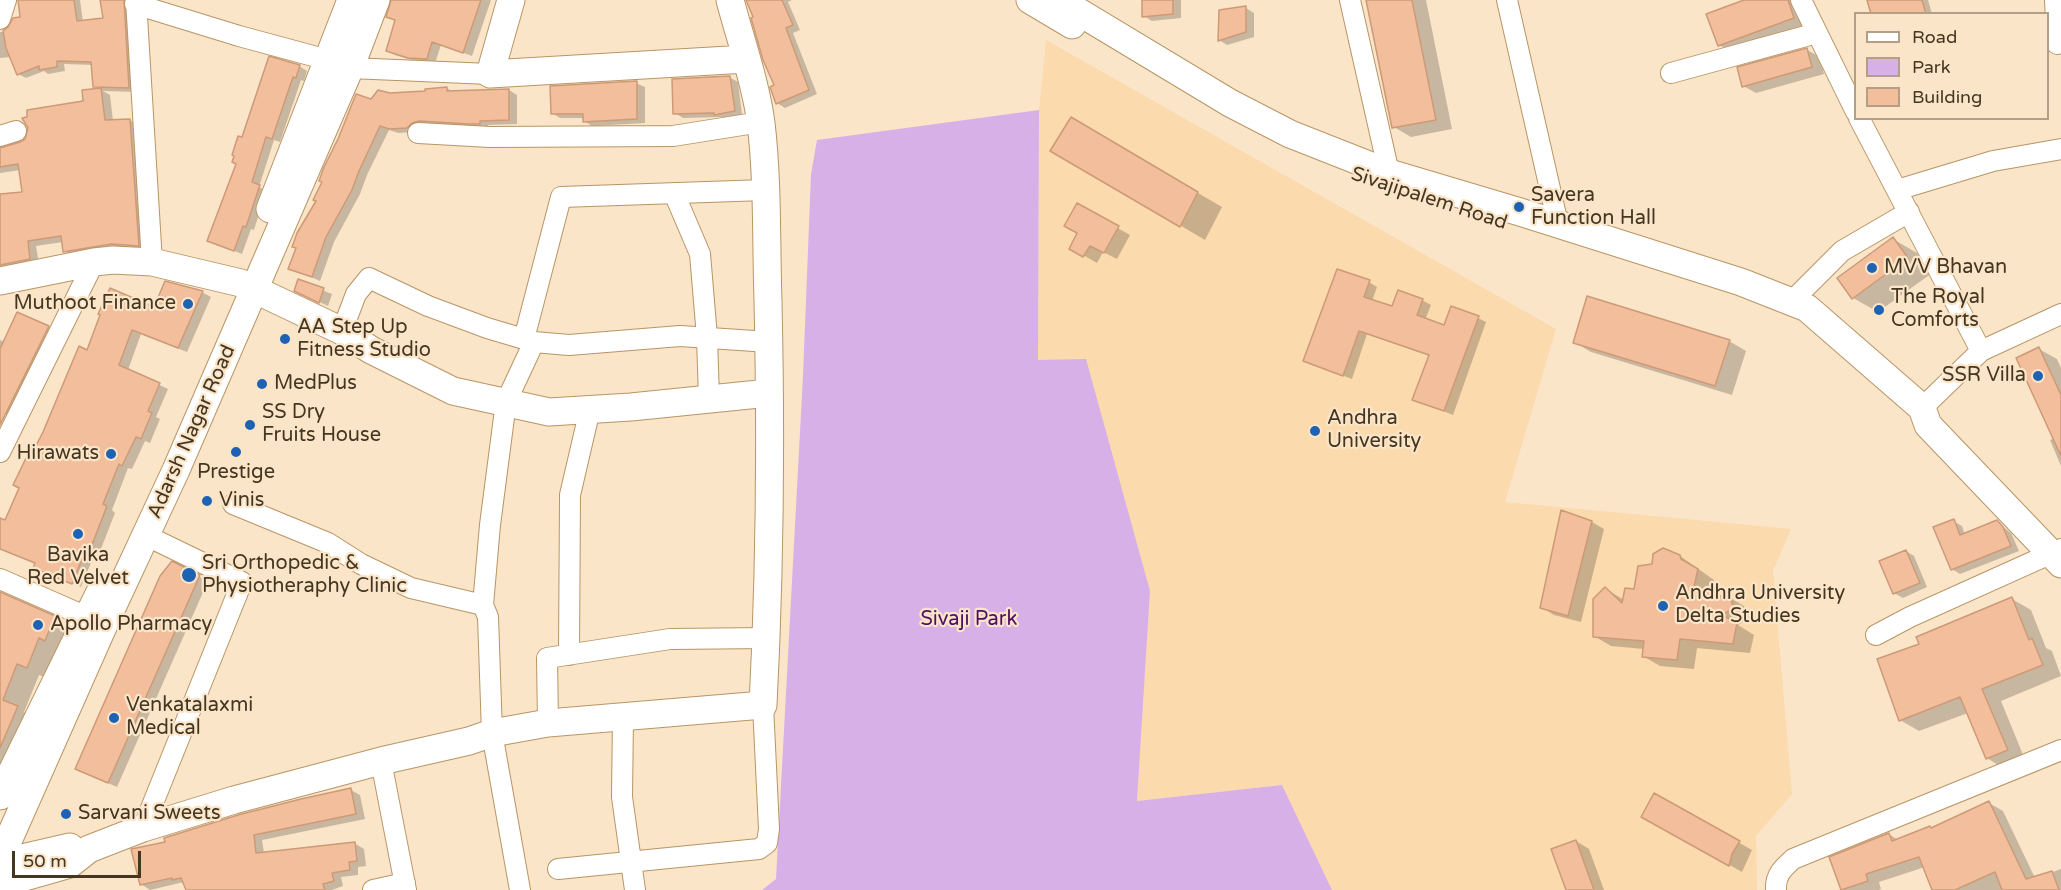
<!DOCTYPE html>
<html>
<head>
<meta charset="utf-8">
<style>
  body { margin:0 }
  #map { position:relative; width:2061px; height:890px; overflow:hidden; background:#fbe5c8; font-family:"Varela Round",sans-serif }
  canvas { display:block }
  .legend { position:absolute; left:1854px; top:12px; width:195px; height:108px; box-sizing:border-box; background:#fbe5c8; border:2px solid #b29f86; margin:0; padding:8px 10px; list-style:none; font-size:18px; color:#453622 }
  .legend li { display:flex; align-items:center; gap:12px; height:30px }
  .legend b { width:30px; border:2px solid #b29f86 }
  .scale { position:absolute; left:12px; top:851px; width:129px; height:27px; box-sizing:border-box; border:3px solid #453622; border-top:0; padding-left:8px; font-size:18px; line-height:21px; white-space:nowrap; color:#453622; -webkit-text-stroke:4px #fbe5c8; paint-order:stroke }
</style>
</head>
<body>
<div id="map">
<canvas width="2061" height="890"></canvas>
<ul class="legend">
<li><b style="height:8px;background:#fff"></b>Road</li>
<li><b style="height:16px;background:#d7b0e8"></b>Park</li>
<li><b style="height:16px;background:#f2be9b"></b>Building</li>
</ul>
<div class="scale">50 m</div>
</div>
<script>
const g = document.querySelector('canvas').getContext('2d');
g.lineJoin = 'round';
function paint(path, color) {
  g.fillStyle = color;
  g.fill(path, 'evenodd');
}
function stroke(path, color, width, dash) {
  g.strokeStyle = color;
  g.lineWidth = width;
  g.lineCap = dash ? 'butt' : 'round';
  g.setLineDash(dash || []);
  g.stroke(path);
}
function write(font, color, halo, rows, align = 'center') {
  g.font = font + ' "Varela Round",sans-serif';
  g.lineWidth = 4.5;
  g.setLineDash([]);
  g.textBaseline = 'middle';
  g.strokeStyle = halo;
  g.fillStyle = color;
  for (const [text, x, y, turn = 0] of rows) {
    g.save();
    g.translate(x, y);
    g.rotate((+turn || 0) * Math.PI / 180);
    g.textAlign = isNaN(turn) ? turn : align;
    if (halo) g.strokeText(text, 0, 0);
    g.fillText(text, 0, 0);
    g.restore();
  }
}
const built = new Path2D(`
  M1046,40L1556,329L1505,502L1791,529L1773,571L1792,794L1756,836L1757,890H1332L1282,785L1137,801L1150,591L1038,360L1039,110Z`);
const green = new Path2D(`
  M1039,110L1038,360L1086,359L1150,591L1137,801L1282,785L1332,890H762L776,879L803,376L811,174L817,140Z`);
const shadow = new Path2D(`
  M20,0H80L83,22L105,19L102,0H123V14L126,0H133L137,92L103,91L110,95L113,121L130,120L139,126L148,250L74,257L65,251L63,242L36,246L39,264L0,273V196L24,193L20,170L0,173V148L20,144L85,102L100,89L95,86L93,65L64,64L65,71L48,74L44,71L26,78L18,74L11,57L0,58V32H4L22,18Z
  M393,0H491L472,56L441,45L435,63L418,62L395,55L387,51L396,21L388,16Z
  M748,0H792L788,2L800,30L793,33L817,94L785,108L777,103L776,86L755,18Z
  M1144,0H1181V18L1152,21L1144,16Z
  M1367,0H1426L1452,129L1411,137L1394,127Z
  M1748,0H1797L1806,25L1732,52L1719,45Z
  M1878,0H1928L1932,14H1873Z
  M1246,8L1254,13V37L1227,45L1219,40Z
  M1807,50L1820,57L1824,74L1756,93L1743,86Z
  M299,66L307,71L304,81L301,80L280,142L274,140L259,187L266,191L254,230L251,229L242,254L216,244L243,139Z
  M729,77L738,82L742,115L724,118L721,117L683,118L675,113Z
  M636,83L645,87V123L592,126L584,121V118H560L552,113Z
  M447,88L453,92L509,90L517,95V124L488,125V127L398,133L389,130L367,175L360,194L334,242L320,281L290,268L371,101L390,94L427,92Z
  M1071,119L1222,207L1205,240L1052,150Z
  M1077,205L1130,235L1117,259L1103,252L1097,263L1071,248L1079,233Z
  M1893,239L1917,253L1932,273L1878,312L1853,298Z
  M299,281L332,294L328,306L304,295Z
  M1369,282L1377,287L1372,301L1393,308L1422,300L1431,305L1425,320L1445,327L1478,318L1486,322L1453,415L1414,399L1430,356L1367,334L1352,379L1305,361Z
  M202,292L211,297L187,352L141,334L128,370L168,389L156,417L160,419L150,443L145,441L132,469L128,468L112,510L115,513L99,554L95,553L81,587L44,572L36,564L0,549V520L5,522L30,461L88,352L155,309Z
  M48,327L56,332L14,417L0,411V340L5,342Z
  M1729,341L1746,351L1732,395L1591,352L1574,342Z
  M2039,349L2057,359L2061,368V466L2050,440L2054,438Z
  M1953,521L1962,526L1965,535L1997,522L2011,533L2019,551L1960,574L1952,569Z
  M1592,522L1604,529L1581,622L1554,615L1541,607Z
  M1906,551L1914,556L1927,587L1903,598L1894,593Z
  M1680,556L1714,580L1712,590L1723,597L1727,596L1744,606L1750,618L1738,625L1754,635L1750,653L1697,648L1694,669L1660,666L1643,656L1644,649L1611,646L1594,636L1606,589L1624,600L1635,590L1653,566Z
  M172,563L208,581L117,787L85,773Z
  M0,593L54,618L76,630L49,679L39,675L24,712L38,720L0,773Z
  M2012,599L2031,610L2046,648L2052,651L2061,676L2001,701L2026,762L2006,770L1987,758L1968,713L1919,731L1900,720L1921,645Z
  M351,790L360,795L365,819L262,840L264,853L354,843L364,849L366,866L358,867V875L341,877L343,886L332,890H194L222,873L150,890L141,884L167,843Z
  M1654,795L1752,850L1742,872L1643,816Z
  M1989,803L2003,811L2035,878L2061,869V890H1934L1925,867L1879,882L1881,889L1879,890H1843L1831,858L1889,834L1898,840L1932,829Z
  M1576,841L1589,849L1604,890H1567Z`);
const building = new Path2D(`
  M18,0H74L77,21L103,18L100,0H124L129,88L93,87L91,62L57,61V67L39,70V66L17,75L6,48L3,31L8,27L13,18L20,17Z
  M391,0H481L463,53L432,42L427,59L408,58L386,51L395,20L386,17Z
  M746,0H782L793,25L786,28L809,90L776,104L770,87L774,85L763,60L751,18L753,17Z
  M1142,0H1173V14L1142,17Z
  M1366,0H1412L1436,120L1392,128Z
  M1744,0H1788L1794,18L1718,46L1706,14Z
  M1867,0H1922L1926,14H1871Z
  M1246,6V32L1218,41L1219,10Z
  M1807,48L1812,67L1742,87L1737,67Z
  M269,56L300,65L296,78L293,77L272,139L266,137L252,182L260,185L246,227L243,226L234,251L207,241L236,164L232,162L234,156L232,155L238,136L242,137Z
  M730,76L735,111L714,115V113L673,114L672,79Z
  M637,81V119L583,122V114H551L550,86Z
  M447,87V91L509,89V120L480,121V124H469L419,121L412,123L407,128L389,129L380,126L359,171L352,190L326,237L312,277L288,269L296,248L292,247L297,233L316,201L313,200L322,182L319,181L324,167L338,139L356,94L371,99L378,90L390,93L425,91V89Z
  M101,88L105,120L130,119L139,246L111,244L63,252L61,236L28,241L30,259L0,265V194L22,192L18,164L0,167V148L20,142L25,139L28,128L22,118L27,117V110L83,101L82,90Z
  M1071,117L1198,192L1180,227L1050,151Z
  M1077,203L1119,226L1104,253L1090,246L1083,257L1069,249L1077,233L1064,226Z
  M1893,237L1908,258L1852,299L1837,278Z
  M1337,269L1370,280L1364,297L1392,306L1398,290L1423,299L1417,315L1444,325L1451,306L1479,316L1444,411L1412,400L1429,355L1359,331L1343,376L1303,361Z
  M298,279L324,288L319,303L294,291Z
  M165,281L203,291L178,348L132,330L119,365L160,383L148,411L152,413L141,439L136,437L122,466L119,464L103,504L107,506L90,550L86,549L72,584L33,568L35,563L0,549V518L5,520L19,488L13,485L26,458L29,459L43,432L79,346L87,350L100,315L98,314L110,288L154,307Z
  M1587,296L1730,340L1715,386L1573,343Z
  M17,312L49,326L0,425V349Z
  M2039,347L2061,395V456L2016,358Z
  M1561,510L1592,521L1568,616L1540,608Z
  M1954,519L1960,535L1997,520L2003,527L2011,546L1951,570L1933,527Z
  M1663,548L1680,555L1681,559L1698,569L1694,587L1711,589L1713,599L1728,594L1734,608L1722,615L1737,623L1733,644L1680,639L1677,660L1642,657L1644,641L1593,637V599L1605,587L1622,603L1625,588L1634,589L1638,566L1652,564L1653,554Z
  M1906,550L1920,583L1893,594L1879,561Z
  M172,561L200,575L108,783L75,769L160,576Z
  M0,592L55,616L45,641L39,638L27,668L17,664L3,700L18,706L0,748Z
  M2012,597L2029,640L2032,638L2043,665L1982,689L2008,750L1986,759L1960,697L1899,721L1877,659L1919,644L1916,637Z
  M351,788L356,814L254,835L256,853L355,842L357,861L349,862L350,870L332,873L334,881L323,884L325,890H186L181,878L172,880V878L140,885L131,849L165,842L164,838L238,815L301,799Z
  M1654,793L1740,841L1732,854L1729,866L1641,817Z
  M1989,801L2026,879L2052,871L2059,890H2002L1995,872L1955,890H1932L1919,857L1866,874L1868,881L1841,890L1829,857L1889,833L1892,841L1930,826L1931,828Z
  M1576,840L1594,890H1566L1551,849Z`);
const street = new Path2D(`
  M136,0L152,262
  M1350,0L1389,173
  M1507,0L1558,224
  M1801,0L1856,112
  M2055,0L2057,44
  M135,4L239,36L328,60L350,68L490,74
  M0,19L6,0
  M1671,73L1817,33
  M1859,118L1981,351L2061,314
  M418,133L490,137L673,136L761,122
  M0,136L16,131
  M1897,190L1993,161L2061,149
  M674,193L700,254L707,337L709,399
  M1791,302L1842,251L1909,212
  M342,331L356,294L369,278L428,306L487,328L534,342L569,345L680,336L769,342
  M524,339L561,197L765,190
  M1922,408L1981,351
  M0,452L94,262
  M233,504L328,543L361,564L411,588L483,605L488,617L492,733L520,890
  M0,579L87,617
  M483,605L490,525L506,402L534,342
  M1876,635L1910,617L2061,549
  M569,655L570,495L590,409
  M623,717L622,797L635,890
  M548,723L547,658L670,639L767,638
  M381,761L406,890
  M143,828L242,582L147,536
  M558,869L759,849L767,843L769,829L763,705
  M373,890L405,883
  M1776,890C1775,875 1783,868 1793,859L2061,750`);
const secondary = new Path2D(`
  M511,0L490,74L746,59
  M1030,0L1072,25
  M1059,0L1230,103L1290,134L1389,173L1520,212L1741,282L1807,308L1922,408L1928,425L2061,564
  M270,209L351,0
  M0,281L94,262L113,260L152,262L241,283L342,331L371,350L453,391L549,412L631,407L769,393
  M0,796L101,590
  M0,859L102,629L176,470L350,68L376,0
  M0,863L70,847
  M0,884L70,864L89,849L143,828L234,800L381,761L469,741L492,733L548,723L763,705C770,571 771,435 768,301C766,242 768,182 761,123C756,84 740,38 730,0`);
const markers = [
  [1519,207,6,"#1e62b3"],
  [1872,268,6,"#1e62b3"],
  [188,304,6,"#1e62b3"],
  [1879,310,6,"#1e62b3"],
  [285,339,6,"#1e62b3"],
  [2038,376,6,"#1e62b3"],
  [262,384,6,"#1e62b3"],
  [250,425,6,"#1e62b3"],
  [1315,431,6,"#1e62b3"],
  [236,452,6,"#1e62b3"],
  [111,454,6,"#1e62b3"],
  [207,501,6,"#1e62b3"],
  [78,534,6,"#1e62b3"],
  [189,575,8,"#1e62b3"],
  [1663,606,6,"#1e62b3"],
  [38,625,6,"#1e62b3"],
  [114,718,6,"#1e62b3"],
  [66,814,6,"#1e62b3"]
];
const poiNames = [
  ["Savera",1531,196],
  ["Function Hall",1531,219],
  ["MVV Bhavan",1884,268],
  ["The Royal",1891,298],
  ["Comforts",1891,321],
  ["Muthoot Finance",176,304,"right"],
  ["AA Step Up",297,328],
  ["Fitness Studio",297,351],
  ["SSR Villa",2026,376,"right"],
  ["MedPlus",274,384],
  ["SS Dry",262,413],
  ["Fruits House",262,436],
  ["Andhra",1327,419],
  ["University",1327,442],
  ["Hirawats",99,454,"right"],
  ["Prestige",236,473,"center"],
  ["Vinis",219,501],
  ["Bavika",78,556,"center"],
  ["Red Velvet",78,579,"center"],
  ["Sri Orthopedic &",202,564],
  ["Physiotheraphy Clinic",202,587],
  ["Andhra University",1675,594],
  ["Delta Studies",1675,617],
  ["Apollo Pharmacy",50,625],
  ["Venkatalaxmi",126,706],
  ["Medical",126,729],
  ["Sarvani Sweets",78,814]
];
const streetNames = [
  ["Sivajipalem Road",1429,199,18],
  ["Adarsh Nagar Road",192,432,-66]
];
const parkNames = [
  ["Sivaji Park",969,620]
];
paint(built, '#fbdaad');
paint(green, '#d7b0e8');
paint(shadow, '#0003');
paint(building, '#f2be9b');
stroke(building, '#cd9a78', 1.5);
stroke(street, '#b89565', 22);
stroke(secondary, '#b89565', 29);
stroke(street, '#fff', 20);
stroke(secondary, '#fff', 27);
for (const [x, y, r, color] of markers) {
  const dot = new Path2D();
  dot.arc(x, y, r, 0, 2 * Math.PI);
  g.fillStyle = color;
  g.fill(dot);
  stroke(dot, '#fbe5c8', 2);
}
write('20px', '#453622', '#fbe5c8', poiNames, 'left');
write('20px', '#453622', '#fbe5c8', streetNames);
write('20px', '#4f0e65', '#fbe5c8', parkNames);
</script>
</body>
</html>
